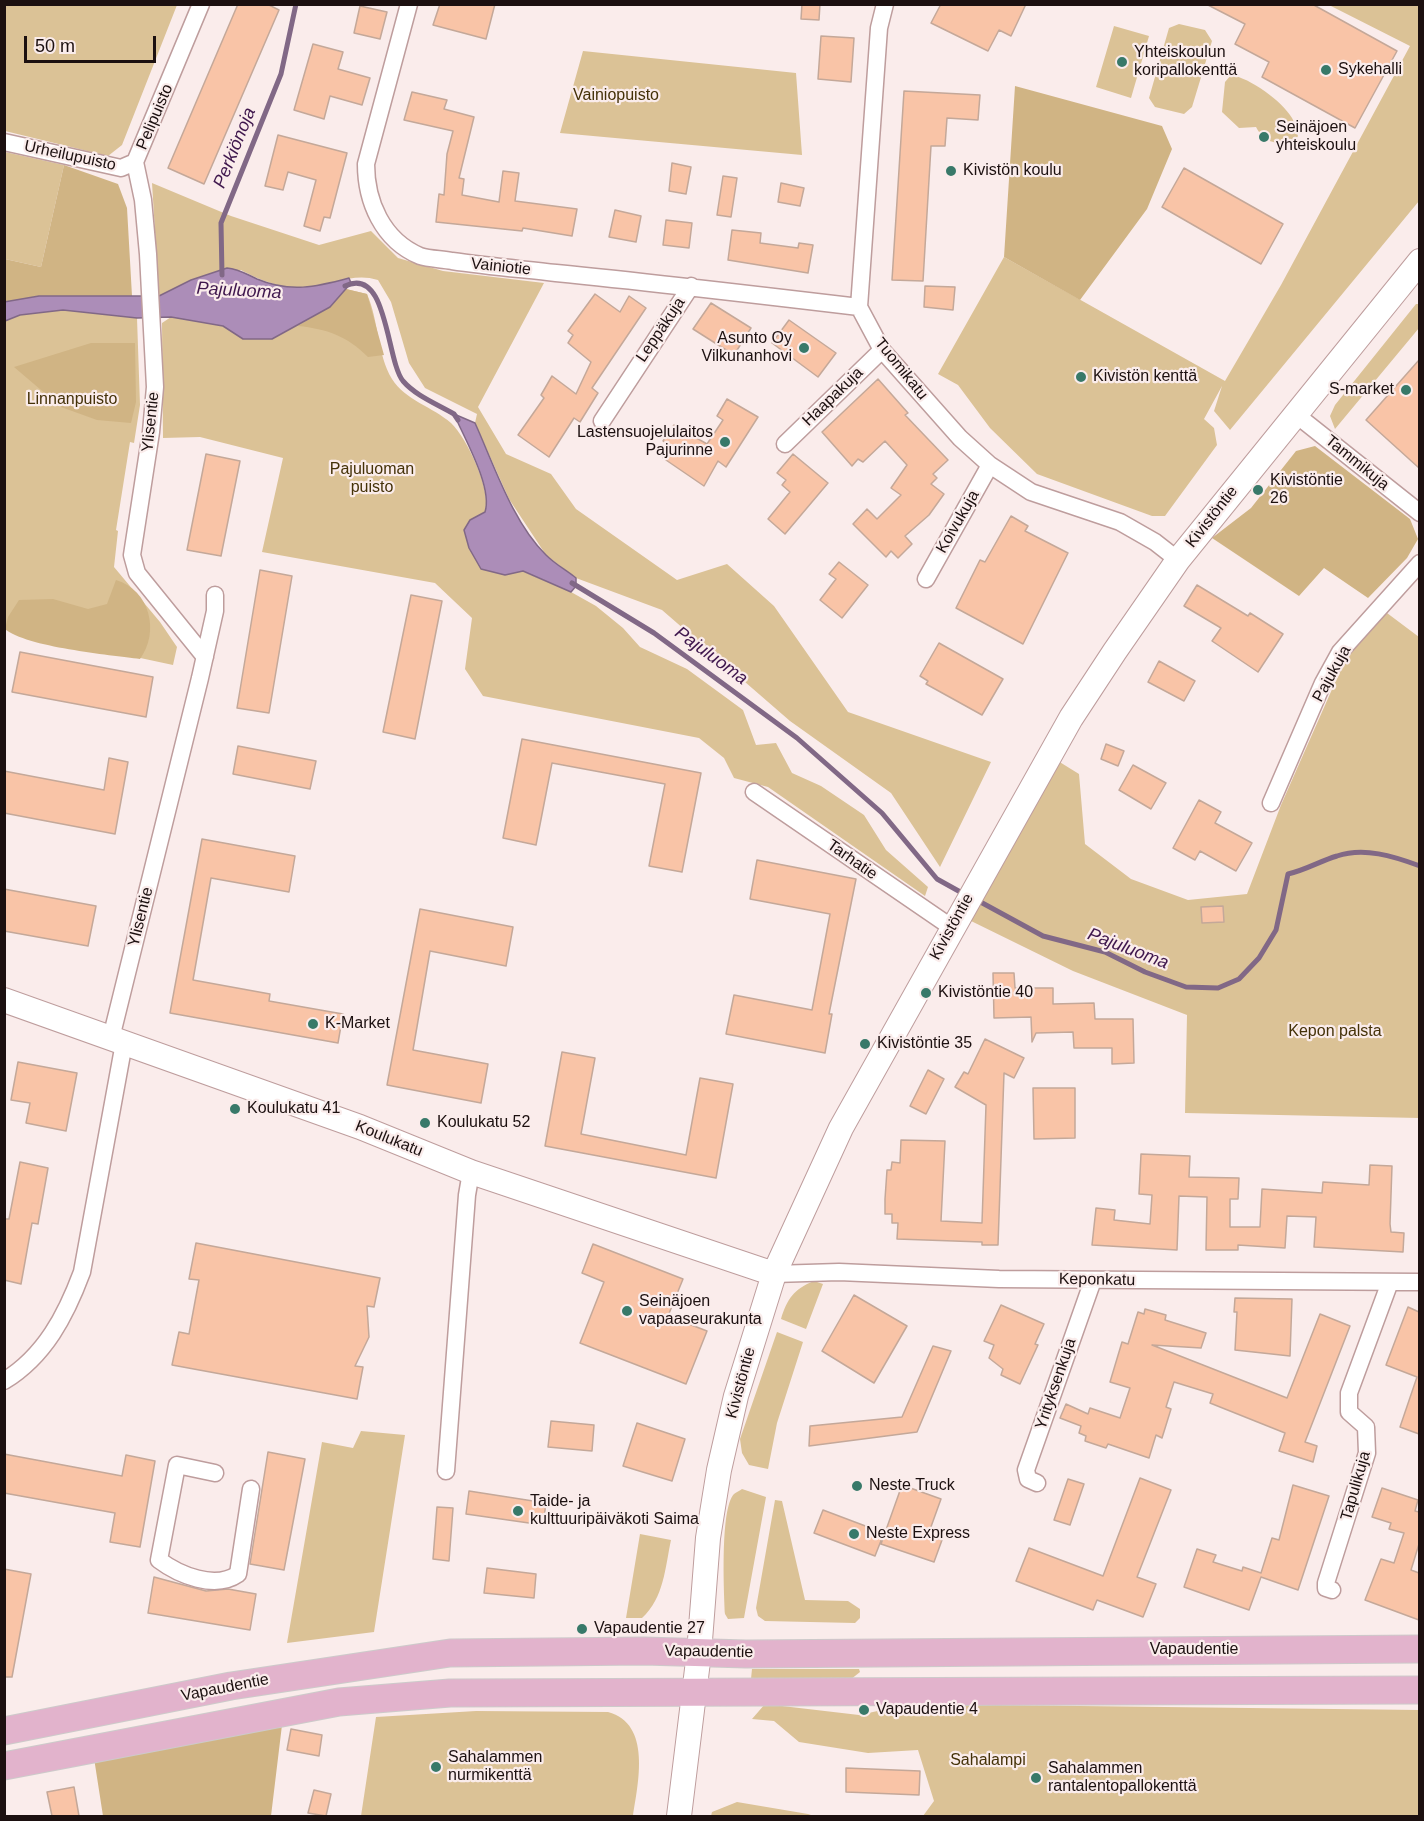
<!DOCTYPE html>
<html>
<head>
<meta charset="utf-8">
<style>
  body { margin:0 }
  #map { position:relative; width:1424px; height:1821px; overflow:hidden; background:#faeceb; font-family:Arial,sans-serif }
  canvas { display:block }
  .frame { position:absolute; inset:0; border:6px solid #1c1010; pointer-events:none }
  .scale { position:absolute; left:24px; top:36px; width:132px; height:27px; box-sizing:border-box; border:3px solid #1c1010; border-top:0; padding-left:8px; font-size:18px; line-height:21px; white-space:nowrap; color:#1c1010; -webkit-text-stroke:4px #faeceb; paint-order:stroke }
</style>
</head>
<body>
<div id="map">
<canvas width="1424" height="1821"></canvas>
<div class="frame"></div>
<div class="scale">50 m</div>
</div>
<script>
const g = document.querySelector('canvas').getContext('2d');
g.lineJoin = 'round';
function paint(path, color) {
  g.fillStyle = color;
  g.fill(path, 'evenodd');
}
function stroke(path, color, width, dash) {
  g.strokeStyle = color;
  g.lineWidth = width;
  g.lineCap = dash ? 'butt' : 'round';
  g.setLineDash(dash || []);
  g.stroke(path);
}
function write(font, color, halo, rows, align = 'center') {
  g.font = font + ' Arial,sans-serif';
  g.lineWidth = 4.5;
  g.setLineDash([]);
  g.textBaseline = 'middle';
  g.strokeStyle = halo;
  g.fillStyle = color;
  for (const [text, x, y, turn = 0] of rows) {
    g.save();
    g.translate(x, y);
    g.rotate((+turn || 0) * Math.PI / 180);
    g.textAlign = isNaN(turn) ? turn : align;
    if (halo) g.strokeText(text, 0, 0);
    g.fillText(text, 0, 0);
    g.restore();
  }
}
const green = new Path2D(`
  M4,5H177L122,145L108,156L5,131Z
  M1329,5H1419V201L1230,430L1214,411L1222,386L1204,419L1214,428L1217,445L1165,516H1152L1037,474L990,428L958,385L938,374L1004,257L1225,381L1281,285L1410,46Z
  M1179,24L1205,30L1212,41L1192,107L1184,114L1155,107L1149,98L1169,28Z
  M1114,26L1149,36L1131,98L1096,87Z
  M583,51L796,73L802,155L560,133Z
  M1231,75C1250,78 1282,101 1292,118C1295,123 1296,131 1298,136L1291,147C1274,141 1265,144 1256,127L1239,128L1222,112L1225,82Z
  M5,152L64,165L41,267L5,259Z
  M152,183L231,216L319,245L371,231L398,258L443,271L544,283L478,407L506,454L551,474L576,509L677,580L727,564L774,606L848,712L991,762L940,867L891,793L790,721L662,610L576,578L546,555L509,499L475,423L477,414L425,388L409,363L391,302L378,280C353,272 334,285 309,288C287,291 259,280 241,270L159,296Z
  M346,289L367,294C379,321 377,354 392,379C405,400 433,407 451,423C467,438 492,491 485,512L470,520L505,575L522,571L571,592L596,606L623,628L640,647L687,669L743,710L756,745L776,743L792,773L821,786L864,815L886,850L928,887L925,896L768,787L734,778L724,758L699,738L483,696L465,669L472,618L435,583L262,552L283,458L200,437L163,438L162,323L171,317L223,326L243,339L330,307Z
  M1416,304H1419V328L1335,429L1330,416L1335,405Z
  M63,310L137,318L140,405L134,443L130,442L116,530L118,531L114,567L160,622L177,647L173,665L5,629L4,321L20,315Z
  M1387,613L1419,637V1118L1185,1113L1187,1015L1073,971L969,920L1058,761L1079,774L1085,844L1131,879L1188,900L1247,894L1281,805L1348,653Z
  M814,1281L823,1284L806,1329L781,1319C787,1299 794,1289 814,1281Z
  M777,1332L803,1342L777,1423L768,1469L749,1465L742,1453L740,1439Z
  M361,1431L405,1435L374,1632L287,1643L322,1442L353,1448Z
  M742,1489L766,1497L744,1618L728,1619L725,1614C724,1592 720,1508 734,1494C736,1492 740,1491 742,1489Z
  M775,1500L782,1501L805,1600L848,1601L860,1609V1618L855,1623L765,1621L758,1616L756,1608Z
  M640,1534L671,1540C665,1568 664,1598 642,1618H626Z
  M752,1669H859L860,1672L850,1680L751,1679Z
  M765,1704L859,1715L910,1704L1419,1710V1816H923L934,1801L918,1750L868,1753L799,1742L774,1721L752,1719Z
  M476,1711L608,1712C652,1724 638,1783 633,1816H361L376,1717Z
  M737,1802L808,1814L814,1816H711L712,1812Z`);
const forest = new Path2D(`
  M1015,86L1162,126L1172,149L1147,209L1080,300L1004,257Z
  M64,165L118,184L127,208L132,296H39L5,302V259L41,267Z
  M346,289L367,294L384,355L368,357C347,336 327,329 298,326L330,307Z
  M91,343H135L136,402L131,423L97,420L61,407L14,367Z
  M1315,446L1410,519L1418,539L1407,558L1368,598L1324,568L1299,596L1212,538L1251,508L1296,451Z
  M116,580C150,590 160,632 140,659C110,655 26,647 5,629L8,617L19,600L53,599L88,609L107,604Z
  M282,1725L271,1816H103L94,1758Z`);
const water = new Path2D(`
  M227,268C239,269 246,274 257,279C290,293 316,287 349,278L351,283L330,307L272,339H243L223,326L171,317L137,318L63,310L20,315L5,321L4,302L39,296H159L191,280Z
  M454,414L475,423C494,465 513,523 546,555C555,564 566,570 576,578V586L571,592L523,571L505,575L481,569L469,548L464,530L470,520L485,512C493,487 464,438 454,414Z`);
const stream = new Path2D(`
  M222,275L221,223L281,74L296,4
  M345,286C388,265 386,360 403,381C416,396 437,404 454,414L458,420
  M572,583L654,633L797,738L882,813L937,879L964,894
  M975,899L1043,936L1105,952L1145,972L1186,987L1218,988L1239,979L1259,958L1276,930L1288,874C1306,870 1320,861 1337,856C1364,847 1393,856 1420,866`);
const building = new Path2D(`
  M238,4H267L279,10L204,184L168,168Z
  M440,4H495L486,39L433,25Z
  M802,4H820L819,20L801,19Z
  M941,4H1026L1011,36L999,30L988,51L931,23Z
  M1206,4H1312L1397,51L1355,128L1262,77L1269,62L1235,44L1245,24Z
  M360,6L387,12L380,39L354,33Z
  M821,36L854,38L851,82L818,79Z
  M313,44L343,52L338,69L370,78L362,105L330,96L324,119L294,110Z
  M904,91L980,95L978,120L947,118L945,146H931L923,281L892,280Z
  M412,92L447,100L444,109L474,117L459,178L464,179L462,195L499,202L503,171L519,173L515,201L577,209L572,236L523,228L522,231L436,222L439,194L444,195L447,154L453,131L404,120Z
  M278,135L347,153L330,218L324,217L320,231L304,226L316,180L288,172L283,190L265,186Z
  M672,163L691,167L686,194L669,191Z
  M1184,168L1283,224L1261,264L1162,207Z
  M723,176L737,178L731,217L717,215Z
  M781,183L804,188L800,206L778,202Z
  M615,210L641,216L636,242L609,237Z
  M666,220L692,223L689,248L663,245Z
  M732,230L761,233L760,243L798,248L799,243L813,245L808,273L728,260Z
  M925,286L955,287L953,310L924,307Z
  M595,294L620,312L629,296L646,308L592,388L598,393L580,422L574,418L549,457L518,435L544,398L541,395L552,376L576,394L591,362L568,343L573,335L568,331Z
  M711,303L751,328L734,355L693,329Z
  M789,320L836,353L818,377L772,343Z
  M1419,360V468L1366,420Z
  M878,379L908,413L905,415L948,460L933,474L937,478L931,484L944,494L929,515L905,536L912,544L898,558L891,551L886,557L853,524L867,509L877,519L901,495L891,488L907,465L885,441L863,462L858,459L852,466L822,432Z
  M727,399L758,417L726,467L718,461L704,486L663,458L670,446L663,441L674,425L707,444L723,420L717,416Z
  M206,454L240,461L221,556L187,550Z
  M793,454L828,483L785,534L768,519L790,492L782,485L786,480L777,473Z
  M1011,516L1028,526L1025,531L1068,553L1023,644L956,608L980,560L985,562Z
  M839,562L868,585L842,618L820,600L836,579L829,574Z
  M260,570L292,576L269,713L237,708Z
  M1197,585L1248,616L1250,613L1283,634L1258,672L1212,641L1221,628L1184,606Z
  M411,595L442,601L415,739L383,732Z
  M939,643L1003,679L982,715L926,684L928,681L920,676Z
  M20,652L153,677L146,717L12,692Z
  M1159,661L1195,681L1184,701L1148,682Z
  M522,739L701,773L682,872L649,866L665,784L552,763L536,845L503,838Z
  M1106,744L1124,751L1118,766L1101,759Z
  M238,746L316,761L310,789L233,774Z
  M109,758L128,762L115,834L4,813V771L104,790Z
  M1133,765L1166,783L1151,809L1119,790Z
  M1199,800L1221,812L1215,823L1252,843L1236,871L1200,851L1195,860L1173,848Z
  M202,839L295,856L289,892L211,878L193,980L270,994L269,1001L343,1014L338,1043L170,1013Z
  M757,860L856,879L829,1014H832L825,1053L726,1034L734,995L812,1010L830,914L750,899Z
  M4,889L96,906L88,946L4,931Z
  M1223,906L1224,922L1202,923L1201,907Z
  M420,909L513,927L506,966L430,951L413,1050L488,1064L481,1103L387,1085Z
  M993,973H1014L1015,988H1053V1004L1094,1003L1095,1019H1133L1134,1063L1112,1064V1048H1074L1073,1032L1036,1033L1032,1042L1031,1017L994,1018Z
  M985,1039L1024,1058L1014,1078L1004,1073L998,1245H982V1242L897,1239L898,1223H892V1214H885V1199L887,1170H891L892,1162L900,1163L901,1140L945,1141L941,1221L982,1223L986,1105L955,1087L964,1072L968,1074Z
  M562,1052L595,1058L581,1134L686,1155L700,1078L733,1084L716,1178L545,1146Z
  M18,1062L77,1073L66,1131L26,1123L30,1103L11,1100Z
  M928,1070L944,1079L926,1114L910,1106Z
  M1033,1088H1075V1138L1034,1139Z
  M1141,1154L1190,1156L1189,1177L1239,1178L1238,1199H1230V1227H1260L1262,1189L1322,1193L1323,1182L1369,1185L1370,1165L1392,1166L1390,1224L1391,1232L1404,1233L1403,1252L1314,1247L1316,1217L1287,1216L1285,1248L1238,1245V1250H1206L1207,1197L1179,1196L1177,1250L1092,1245L1096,1208L1115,1210L1114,1220L1150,1224L1152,1195L1139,1194Z
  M20,1162L48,1168L38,1224L32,1223L21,1284L4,1280V1219H9Z
  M196,1243L380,1278L374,1307L367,1306L369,1337L355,1366L363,1367L357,1399L172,1365L179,1332L189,1334L199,1280L189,1279Z
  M593,1244L683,1279L668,1316L707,1331L686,1384L580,1343L604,1282L582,1273Z
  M854,1295L907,1326L874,1383L822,1351Z
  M1235,1298L1292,1299L1290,1356L1235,1350L1237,1312H1234Z
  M1001,1305L1044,1324L1035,1344L1038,1345L1020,1384L1001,1375L1003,1369L989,1358L994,1345L984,1341Z
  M1408,1307L1419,1312V1434L1400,1427L1417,1377L1386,1365Z
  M1145,1309L1166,1315L1165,1320L1206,1333L1201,1348L1152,1345L1287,1398L1320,1314L1350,1326L1305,1442L1317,1446L1313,1462L1279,1451L1285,1433L1210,1403L1213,1394L1174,1382L1166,1407L1171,1409L1162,1438L1156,1435L1149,1458L1108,1444L1106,1448L1085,1441L1086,1436L1079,1433L1081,1426L1060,1418L1066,1404L1088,1414L1090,1408L1120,1418L1130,1388L1110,1382L1122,1342L1128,1344L1138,1312L1144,1314Z
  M933,1346L951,1351L917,1432L809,1446L810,1426L902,1417Z
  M551,1421L594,1425L592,1451L548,1447Z
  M637,1423L685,1439L672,1481L623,1466Z
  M268,1452L305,1459L284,1570L250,1564Z
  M4,1454L122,1476L126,1455L155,1461L140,1547L110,1542L115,1513L4,1493Z
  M1140,1478L1171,1490L1137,1577L1156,1584L1143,1617L1097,1600L1093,1610L1016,1581L1029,1548L1103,1576Z
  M1068,1479L1084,1484L1070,1525L1054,1520Z
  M902,1485L941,1499L928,1535L942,1540L934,1562L881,1544Z
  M1293,1485L1329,1496L1298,1590L1261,1577L1249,1610L1184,1587L1197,1549L1216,1555L1213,1562L1242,1571L1243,1567L1261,1573L1272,1538L1279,1540Z
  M1382,1488L1418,1500L1415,1511L1419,1512V1544L1411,1570L1419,1573V1620L1365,1600L1381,1559L1394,1563L1404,1533L1389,1529L1391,1523L1372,1517Z
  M469,1491L546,1503L543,1525L466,1514Z
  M437,1507L453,1508L449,1561L433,1559Z
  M823,1510L884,1533L875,1556L814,1533Z
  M487,1568L536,1574L534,1598L484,1593Z
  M4,1569L31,1574L12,1677H4Z
  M154,1577L206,1591L228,1589L256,1594L250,1630L148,1613Z
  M291,1729L322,1735L319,1756L287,1750Z
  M846,1768L920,1771L919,1795L846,1792Z
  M74,1787L79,1816H52L47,1792Z
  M314,1790L331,1794L326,1816L308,1813Z`);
const street = new Path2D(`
  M409,4L366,164C366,201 382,240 420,256C429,259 442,259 452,261C486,266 521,269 556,273C657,283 758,295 859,307
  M885,4L879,28L859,307L882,350L960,438L990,465L1031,492L1120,522L1155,542L1178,560
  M4,142L121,168L135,162
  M135,162L143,200L148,254L155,387L151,432L132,555L137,573L205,657
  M135,162L201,4
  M1294,413L1420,513
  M602,421L691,286
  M785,444L882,350
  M926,579L990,465
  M754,792L951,927
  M1271,803L1323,683L1340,652L1420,563
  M111,1038L200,678L215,611V595
  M774,1274L839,1272L999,1279L1420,1282
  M4,1381C45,1356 66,1315 82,1272L124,1043
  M446,1471L467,1195L471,1172
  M215,1473L177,1465L159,1560C179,1575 215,1590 238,1574L251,1489
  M1037,1483L1028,1479L1026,1470L1093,1280
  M1332,1590L1326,1588V1583L1367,1453L1366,1427L1349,1412V1393L1390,1282`);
const secondary = new Path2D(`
  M4,1000L360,1127L471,1172L774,1274
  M679,1816L699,1653L708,1538L719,1470L736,1396L774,1274L841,1128L1071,718L1115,651L1178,560L1420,261`);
const primary = new Path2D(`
  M4,1731L231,1686L450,1653L644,1651L746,1654L1420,1649
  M4,1766L339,1702L450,1693L1420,1690`);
const markers = [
  [1122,62,6,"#387969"],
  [1326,70,6,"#387969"],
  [1264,137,6,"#387969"],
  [951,171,6,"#387969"],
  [804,348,6,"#387969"],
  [1081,377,6,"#387969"],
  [1406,390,6,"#387969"],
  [725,442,6,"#387969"],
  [1258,490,6,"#387969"],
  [926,993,6,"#387969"],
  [313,1024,6,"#387969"],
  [865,1044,6,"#387969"],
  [235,1109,6,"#387969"],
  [425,1123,6,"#387969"],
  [627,1311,6,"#387969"],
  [857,1486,6,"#387969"],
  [518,1511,6,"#387969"],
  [854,1534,6,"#387969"],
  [582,1629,6,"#387969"],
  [864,1710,6,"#387969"],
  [436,1767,6,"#387969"],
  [1036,1778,6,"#387969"]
];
const poiNames = [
  ["Yhteiskoulun",1134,53],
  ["koripallokenttä",1134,71],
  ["Sykehalli",1338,70],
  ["Seinäjoen",1276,128],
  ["yhteiskoulu",1276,146],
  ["Kivistön koulu",963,171],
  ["Asunto Oy",792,339,"right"],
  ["Vilkunanhovi",792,357,"right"],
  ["Kivistön kenttä",1093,377],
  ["S-market",1394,390,"right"],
  ["Lastensuojelulaitos",713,433,"right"],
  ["Pajurinne",713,451,"right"],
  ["Kivistöntie",1270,481],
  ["26",1270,499],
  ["Kivistöntie 40",938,993],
  ["K-Market",325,1024],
  ["Kivistöntie 35",877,1044],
  ["Koulukatu 41",247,1109],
  ["Koulukatu 52",437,1123],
  ["Seinäjoen",639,1302],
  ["vapaaseurakunta",639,1320],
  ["Neste Truck",869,1486],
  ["Taide- ja",530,1502],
  ["kulttuuripäiväkoti Saima",530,1520],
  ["Neste Express",866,1534],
  ["Vapaudentie 27",594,1629],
  ["Vapaudentie 4",876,1710],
  ["Sahalammen",448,1758],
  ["nurmikenttä",448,1776],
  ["Sahalammen",1048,1769],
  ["rantalentopallokenttä",1048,1787]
];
const parkNames = [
  ["Vainiopuisto",616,96],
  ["Linnanpuisto",72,400],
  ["Pajuluoman",372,470],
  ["puisto",372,488],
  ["Kepon palsta",1335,1032],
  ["Sahalampi",988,1761]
];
const streetNames = [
  ["Pelipuisto",155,117,-67],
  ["Urheilupuisto",70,156,12],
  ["Vainiotie",501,267,6],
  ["Leppäkuja",661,330,-56],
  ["Tuomikatu",901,369,51],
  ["Haapakuja",833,397,-44],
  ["Ylisentie",151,422,-84],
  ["Tammikuja",1357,463,39],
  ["Kivistöntie",1212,517,-52],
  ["Koivukuja",958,522,-60],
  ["Pajukuja",1332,674,-61],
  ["Tarhatie",852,860,35],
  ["Ylisentie",141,917,-76],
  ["Kivistöntie",952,927,-61],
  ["Koulukatu",389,1139,22],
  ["Keponkatu",1097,1280,1],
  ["Kivistöntie",741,1383,-75],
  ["Yrityksenkuja",1056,1384,-71],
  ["Tapulikuja",1356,1486,-74],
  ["Vapaudentie",1194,1650],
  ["Vapaudentie",709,1652,1],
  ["Vapaudentie",225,1688,-11]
];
const waterNames = [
  ["Perkiönoja",235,148,-68],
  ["Pajuluoma",239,291,3],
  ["Pajuluoma",711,656,36],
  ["Pajuluoma",1128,949,21]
];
paint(green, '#dbc296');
paint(forest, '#d0b484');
paint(water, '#ac8db8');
stroke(water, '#816886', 1.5);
stroke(stream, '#816886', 5);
paint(building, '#f9c4a7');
stroke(building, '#c4a899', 1.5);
stroke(street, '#be9d9d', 19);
stroke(secondary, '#be9d9d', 26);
stroke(primary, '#cdcaca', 29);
stroke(street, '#fff', 16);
stroke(secondary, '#fff', 24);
stroke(primary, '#e2b3cc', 27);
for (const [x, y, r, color] of markers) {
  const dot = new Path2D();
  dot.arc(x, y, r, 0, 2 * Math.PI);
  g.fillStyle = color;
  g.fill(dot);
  stroke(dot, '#faeceb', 2);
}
write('16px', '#1c1010', '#faeceb', poiNames, 'left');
write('16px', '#443108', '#faeceb', parkNames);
write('16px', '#1c1010', '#faeceb', streetNames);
write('italic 18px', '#3f174d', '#faeceb', waterNames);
</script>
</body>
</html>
